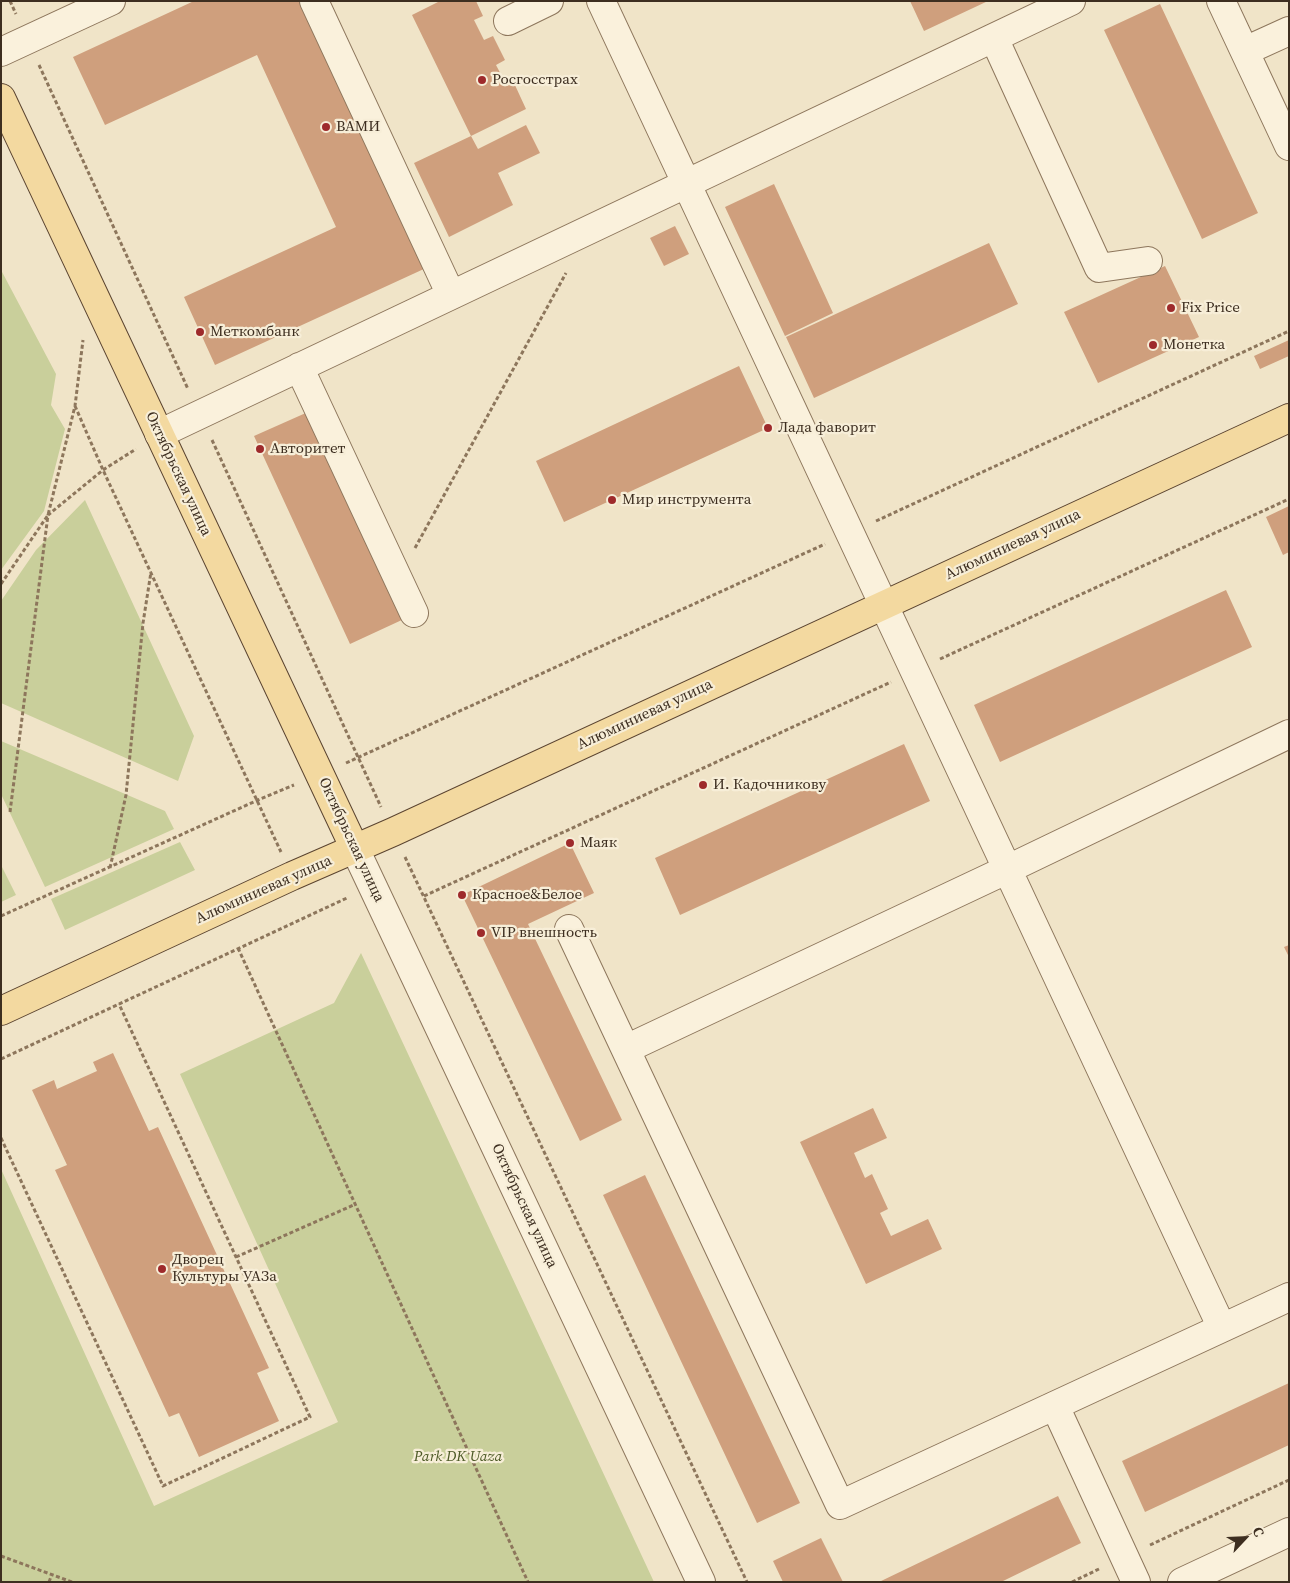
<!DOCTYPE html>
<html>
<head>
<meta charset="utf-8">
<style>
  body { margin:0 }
  #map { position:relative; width:1290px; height:1583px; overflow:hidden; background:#f0e4c8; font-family:"Source Serif 4",serif }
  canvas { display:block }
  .frame { position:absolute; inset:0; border:2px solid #3d2e20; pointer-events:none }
  .north { position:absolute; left:1220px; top:1513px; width:50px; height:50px; -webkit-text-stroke:4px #f7eed8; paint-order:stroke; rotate:65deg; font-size:14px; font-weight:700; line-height:20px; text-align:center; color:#3d2e20 }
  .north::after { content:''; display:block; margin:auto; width:18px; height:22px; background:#3d2e20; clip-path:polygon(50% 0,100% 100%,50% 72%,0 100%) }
</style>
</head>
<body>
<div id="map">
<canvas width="1290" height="1583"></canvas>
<div class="frame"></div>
<div class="north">С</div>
</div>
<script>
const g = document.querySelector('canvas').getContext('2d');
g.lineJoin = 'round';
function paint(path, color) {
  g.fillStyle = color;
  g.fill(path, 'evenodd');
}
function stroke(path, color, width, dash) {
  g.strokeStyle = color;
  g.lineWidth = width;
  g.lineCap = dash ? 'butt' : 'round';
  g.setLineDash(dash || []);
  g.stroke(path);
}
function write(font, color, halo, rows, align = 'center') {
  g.font = font + ' "Source Serif 4",serif';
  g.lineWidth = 4.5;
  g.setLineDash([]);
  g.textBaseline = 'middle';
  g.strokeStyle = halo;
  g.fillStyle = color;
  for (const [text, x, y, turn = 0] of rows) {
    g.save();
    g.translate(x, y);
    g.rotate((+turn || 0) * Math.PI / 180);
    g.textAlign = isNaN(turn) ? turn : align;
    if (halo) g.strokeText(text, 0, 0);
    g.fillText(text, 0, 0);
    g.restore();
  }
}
const green = new Path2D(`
  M1,270L56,374L51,405L65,429L44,511L1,570Z
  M85,500L194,736L178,781L1,703V601L36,550Z
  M1,741L165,811L174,829L45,887L1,794Z
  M180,842L195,870L65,930L51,899Z
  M1,865L16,895L1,902Z
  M361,953L654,1582H1V1169L154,1506L338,1422L180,1074L334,1003Z`);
const building = new Path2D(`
  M194,1H303L426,268L215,365L184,297L336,227L257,55L105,125L73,57Z
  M440,1H476L483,16L474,20L484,40L493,36L505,60L496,65L507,86L514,83L526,109L471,136L412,15Z
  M910,1H988L924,31Z
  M1160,4L1258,213L1202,239L1104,30Z
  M526,125L540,153L498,173L513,205L449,237L414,163L471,136L478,149Z
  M774,184L833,313L785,336L725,207Z
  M675,226L689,254L664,266L650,238Z
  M989,243L1018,304L814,398L786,337Z
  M1165,266L1199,337L1098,383L1064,312Z
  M1289,340V356L1260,369L1254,356Z
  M739,366L768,428L564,522L536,461Z
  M308,412L404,619L350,644L254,436Z
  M1289,506V552L1283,555L1266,517Z
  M1226,590L1252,647L1000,762L974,705Z
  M904,744L930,801L680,915L655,858Z
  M570,843L594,893L528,924L622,1120L580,1141L462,895Z
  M1289,945V957L1284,947Z
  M113,1053L149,1131L158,1127L269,1368L257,1373L279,1421L199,1457L179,1413L169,1417L55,1170L67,1165L32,1090L54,1080L57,1089L97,1071L93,1062Z
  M873,1108L887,1138L854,1153L865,1178L872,1174L888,1209L880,1213L891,1236L928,1219L942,1249L866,1284L800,1142Z
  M645,1175L800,1503L757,1523L603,1195Z
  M1289,1383V1445L1145,1512L1122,1461Z
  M1058,1496L1081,1543L1001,1582H879Z
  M821,1538L843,1582H783L773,1561Z`);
const path = new Path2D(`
  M10,1L16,14
  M39,65L188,389
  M75,406L103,470L281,852
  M212,440L381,807
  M876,521L1289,331
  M415,548L566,273
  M1,584L48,515L75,406L83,340
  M940,659L1289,499
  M346,763L825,544
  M10,812L48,515L103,470L136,449
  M405,857L747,1582
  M110,868L126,795L143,623L151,572
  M424,896L891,682
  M1,916L258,800L294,785
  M238,948L528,1582
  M1,1059L347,898
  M1,1138L163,1486L310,1417L119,1004
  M236,1257L356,1204
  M1150,1545L1289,1480
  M1,1556L72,1582
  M49,1582L52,1574
  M1072,1582L1099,1569`);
const minor = new Path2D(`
  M314,1L451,295
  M601,1L1222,1328
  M1221,1L1289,146
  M508,21L549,1
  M994,38L1099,268L1148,261
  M1245,51L1289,31
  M1,52L111,1
  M299,367L414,613
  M159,434L1071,1
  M355,849L701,1582
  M569,929L840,1505L1289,1297
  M626,1049L1006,870L1289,734
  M1055,1406L1136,1582
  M1182,1582L1289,1532`);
const major = new Path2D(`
  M1,98L355,849
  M1,1011L292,876L393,832L1289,418`);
const markers = [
  [482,80,5,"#9e2a2b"],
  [326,127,5,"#9e2a2b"],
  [1171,308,5,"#9e2a2b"],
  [200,332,5,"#9e2a2b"],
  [1153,345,5,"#9e2a2b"],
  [768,428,5,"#9e2a2b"],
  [260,449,5,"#9e2a2b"],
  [612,500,5,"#9e2a2b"],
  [703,785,5,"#9e2a2b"],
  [570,843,5,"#9e2a2b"],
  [462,895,5,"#9e2a2b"],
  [481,933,5,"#9e2a2b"],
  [162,1269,5,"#9e2a2b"]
];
const poiNames = [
  ["Росгосстрах",492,80],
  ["ВАМИ",336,127],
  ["Fix Price",1181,308],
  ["Меткомбанк",210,332],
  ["Монетка",1163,345],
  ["Лада фаворит",778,428],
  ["Авторитет",270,449],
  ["Мир инструмента",622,500],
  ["И. Кадочникову",713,785],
  ["Маяк",580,843],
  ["Красное&Белое",472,895],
  ["VIP внешность",491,933],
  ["Дворец",172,1260],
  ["Культуры УАЗа",172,1277]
];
const streetNames = [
  ["Октябрьская улица",178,474,65],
  ["Алюминиевая улица",1013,545,-25],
  ["Алюминиевая улица",645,715,-25],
  ["Октябрьская улица",351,840,65],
  ["Алюминиевая улица",264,890,-24],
  ["Октябрьская улица",524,1206,65]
];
const parkNames = [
  ["Park DK Uaza",458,1457]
];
paint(green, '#c9cf9b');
paint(building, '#cf9f7d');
stroke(minor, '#8d765c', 30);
stroke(major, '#5b4430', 30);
stroke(path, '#8d765c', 3, [4, 2.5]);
stroke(minor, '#faf1dc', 28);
stroke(major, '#f3d9a0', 28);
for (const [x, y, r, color] of markers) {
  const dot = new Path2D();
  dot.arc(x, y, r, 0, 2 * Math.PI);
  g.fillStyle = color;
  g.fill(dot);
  stroke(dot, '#f7eed8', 2);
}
write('15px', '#3d2e20', '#f7eed8', poiNames, 'left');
write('15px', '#3d2e20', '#f7eed8', streetNames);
write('italic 15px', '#4d5a26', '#f7eed8', parkNames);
</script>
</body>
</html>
